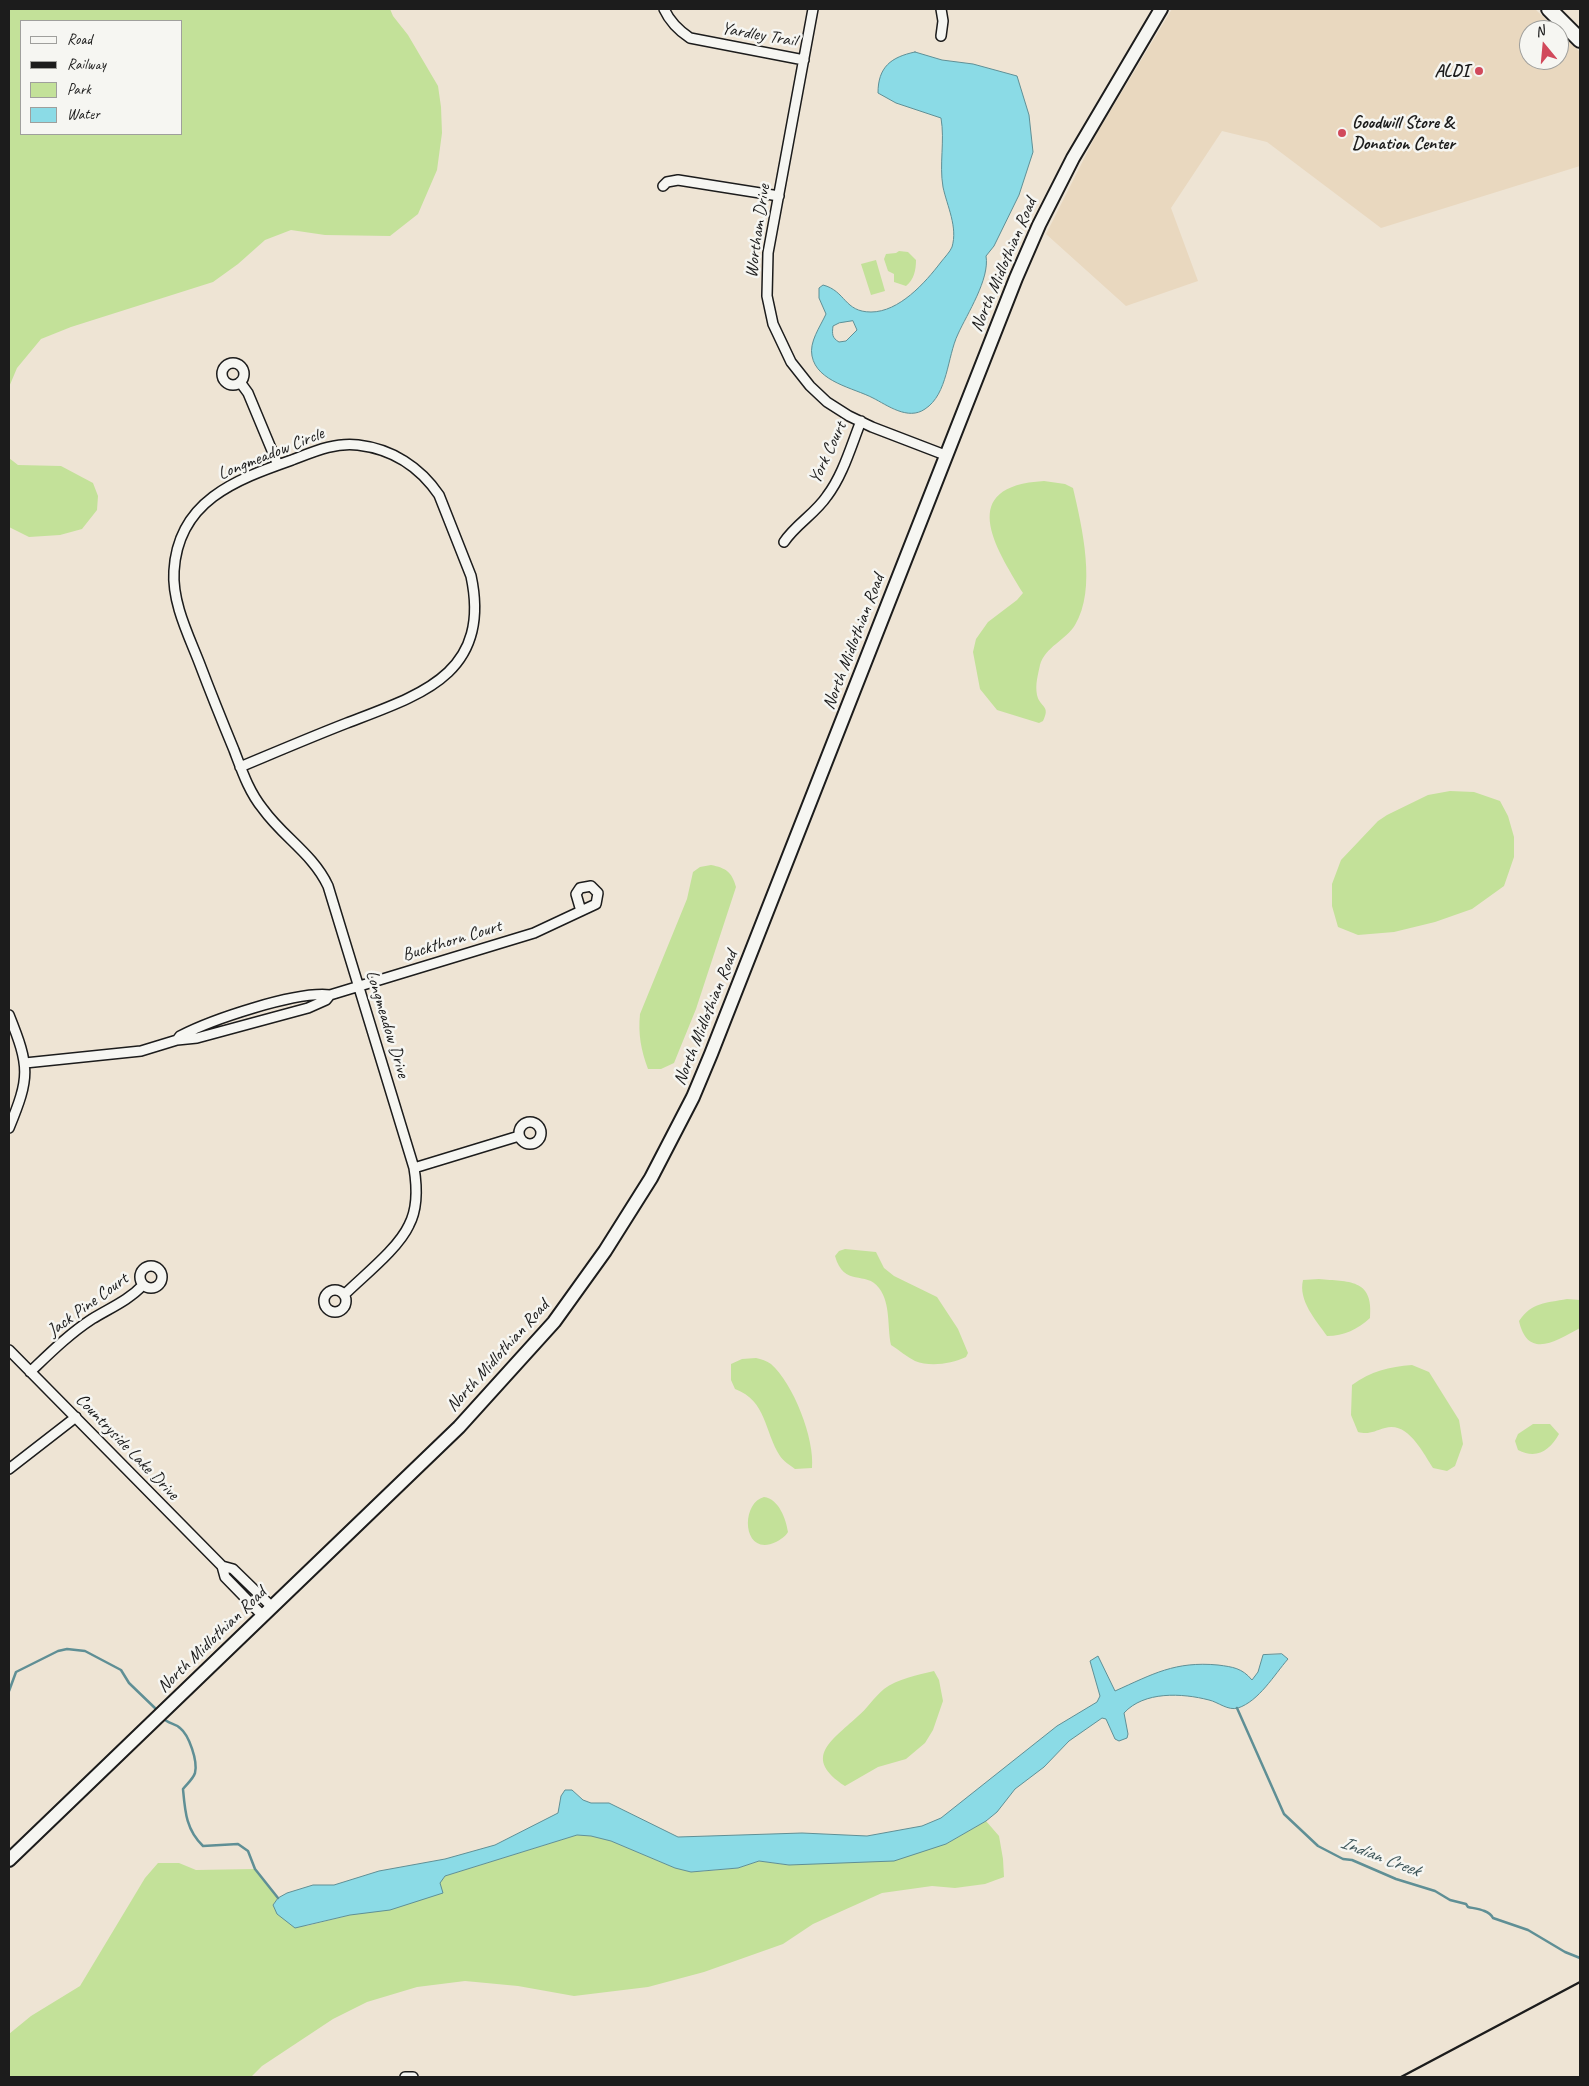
<!DOCTYPE html>
<html>
<head>
<meta charset="utf-8">
<style>
  body { margin:0 }
  #map { position:relative; width:1589px; height:2086px; overflow:hidden; background:#eee4d4; font-family:Caveat,sans-serif }
  canvas { display:block }
  .frame { position:absolute; inset:0; border:10px solid #1c1c1c; pointer-events:none }
  .legend { position:absolute; left:20px; top:20px; width:162px; height:115px; box-sizing:border-box; background:#f6f6f2; border:1px solid #9f9f9c; margin:0; padding:6px 9px; list-style:none; font-size:15px; color:#1c1c1c }
  .legend li { display:flex; align-items:center; gap:10px; height:25px }
  .legend b { width:25px; border:1px solid #9f9f9c }
  .north { position:absolute; left:1519px; top:20px; width:50px; height:50px; box-sizing:border-box; background:#f6f6f2; border:1px solid #9f9f9c; border-radius:50%; rotate:343deg; font-size:14px; font-weight:700; line-height:20px; text-align:center; color:#1c1c1c }
  .north::after { content:''; display:block; margin:auto; width:18px; height:22px; background:#d1495b; clip-path:polygon(50% 0,100% 100%,50% 72%,0 100%) }
</style>
</head>
<body>
<div id="map">
<canvas width="1589" height="2086"></canvas>
<div class="frame"></div>
<ul class="legend">
<li><b style="height:6px;background:#f6f6f2"></b>Road</li>
<li><b style="height:6px;background:#1c1c1c"></b>Railway</li>
<li><b style="height:14px;background:#c3e199"></b>Park</li>
<li><b style="height:14px;background:#8bdbe6"></b>Water</li>
</ul>
<div class="north">N</div>
</div>
<script>
const g = document.querySelector('canvas').getContext('2d');
g.lineJoin = 'round';
function paint(path, color) {
  g.fillStyle = color;
  g.fill(path, 'evenodd');
}
function stroke(path, color, width, dash) {
  g.strokeStyle = color;
  g.lineWidth = width;
  g.lineCap = dash ? 'butt' : 'round';
  g.setLineDash(dash || []);
  g.stroke(path);
}
function write(font, color, halo, rows, align = 'center') {
  g.font = font + ' Caveat,sans-serif';
  g.lineWidth = 5;
  g.setLineDash([]);
  g.textBaseline = 'middle';
  g.strokeStyle = halo;
  g.fillStyle = color;
  for (const [text, x, y, turn = 0] of rows) {
    g.save();
    g.translate(x, y);
    g.rotate((+turn || 0) * Math.PI / 180);
    g.textAlign = isNaN(turn) ? turn : align;
    if (halo) g.strokeText(text, 0, 0);
    g.fillText(text, 0, 0);
    g.restore();
  }
}
const built = new Path2D(`
  M1172,9H1535L1557,30H1529V60H1559V32L1580,52V166L1381,228L1267,142L1222,131L1171,208L1198,281L1126,306L1046,234L1097,133Z`);
const green = new Path2D(`
  M9,9H390L393,16L408,35L438,86L441,107L442,133L437,170L418,214L390,236L325,235L291,230L265,240L238,264L213,282L71,327L41,339L17,368L9,387ZM21,21H181V134H21Z
  M899,251L908,252L916,260C916,270 914,280 906,286L894,282V274L888,271L884,259L886,254L896,253Z
  M876,260L885,291L871,295L861,264Z
  M9,458L18,465L61,466L93,483L98,496L97,510L82,529L60,535L29,537L9,527Z
  M1044,481L1065,484L1073,488C1082,527 1097,589 1075,625C1066,640 1045,647 1040,665C1038,675 1035,684 1037,695C1040,708 1051,705 1043,721L1039,723L997,710L980,689L973,652L976,639L988,622L1017,600L1023,593C995,547 956,486 1044,481Z
  M1450,791L1474,792L1500,801L1508,816L1514,837V857L1504,886L1472,909L1435,922L1394,932L1358,935L1338,927L1332,906V884L1341,860L1378,821L1387,815L1428,795Z
  M711,865C726,868 732,872 736,887L696,1009L674,1063L661,1069H648C641,1050 638,1034 640,1014L687,899L693,872L700,867Z
  M845,1249L876,1252L884,1268L894,1276L937,1297L958,1329L968,1353L966,1357C951,1364 930,1367 915,1361C907,1357 899,1350 891,1345C887,1326 891,1304 879,1288C866,1270 844,1288 835,1256L839,1251Z
  M1319,1279C1348,1282 1374,1278 1370,1318C1358,1329 1344,1336 1327,1336C1316,1320 1298,1301 1303,1280Z
  M1567,1299L1580,1300V1328C1556,1341 1528,1360 1519,1321C1532,1302 1546,1303 1567,1299Z
  M756,1358C761,1359 767,1361 771,1364C793,1383 815,1439 812,1468L795,1469C790,1465 783,1461 780,1456C764,1431 767,1401 735,1389L731,1380V1364L742,1359Z
  M1412,1365L1429,1372L1459,1420L1463,1444L1455,1466L1447,1471L1433,1468C1423,1453 1408,1421 1385,1428C1374,1431 1369,1435 1358,1432L1351,1415L1352,1385C1371,1371 1389,1367 1412,1365Z
  M1533,1424H1550L1559,1434C1550,1450 1537,1460 1518,1450L1515,1441L1518,1434Z
  M764,1497C779,1499 786,1519 788,1532C785,1537 781,1539 776,1542C742,1558 740,1503 764,1497Z
  M934,1671L939,1680L943,1701L933,1730L925,1743L906,1759L878,1767L845,1786C802,1758 831,1741 857,1717C867,1709 874,1697 884,1689C897,1679 918,1675 934,1671Z
  M986,1821L999,1836L1003,1859L1004,1877L985,1884L955,1888L932,1886L882,1893L813,1924L783,1944L704,1972L648,1987L574,1996L518,1986L465,1981L417,1987L367,2002L333,2019L262,2066L251,2077H9V2034L31,2016L80,1986L145,1878L158,1863H179L196,1870L255,1869L278,1898L273,1905L306,1926L350,1915L440,1882L445,1876L577,1835L591,1836L611,1841L675,1868L691,1872L707,1871L738,1868L759,1861L789,1865L946,1844Z`);
const water = new Path2D(`
  M915,52L942,60L973,64L1017,76L1029,115L1033,152L1019,195L994,246L986,256C990,279 967,314 958,334C947,357 948,394 925,409C908,421 887,405 873,398C854,388 817,382 812,356C809,342 820,327 826,314L819,298V288L823,285C846,291 844,312 871,312C899,312 925,283 941,262C944,258 950,252 952,247C958,227 947,206 943,187C939,164 945,141 941,118L896,103L878,93C878,67 891,57 915,52ZM853,321L857,330L846,341L839,342C832,338 832,334 833,326L839,323Z
  M1282,1654L1288,1659C1274,1675 1259,1701 1238,1708C1228,1711 1218,1702 1209,1700C1182,1693 1144,1691 1124,1713L1128,1734L1127,1738L1119,1741L1115,1739L1106,1719L1102,1718L1069,1741L1044,1767L1015,1789L997,1812L986,1821L946,1844L894,1861L789,1865L759,1861L738,1868L691,1872L675,1868L611,1841L591,1836L577,1835L445,1876L440,1883L443,1893L390,1910L350,1915L295,1928L277,1914L273,1905L278,1898L287,1893L313,1885H334L379,1871L445,1859L495,1845L558,1813L561,1796L565,1790H572L583,1800L591,1803H609L678,1837L802,1833L867,1836L922,1826L941,1818L1057,1726L1097,1702L1100,1696L1090,1661L1098,1656L1115,1691C1153,1674 1175,1661 1218,1665C1233,1667 1242,1668 1252,1680L1258,1672L1263,1655Z`);
const stream = new Path2D(`
  M9,1691L16,1672L58,1651L67,1649L85,1651L121,1670L129,1683L157,1710
  M1237,1708L1284,1814L1318,1846L1343,1859L1352,1860L1396,1879L1435,1891L1450,1900L1466,1904L1468,1907C1477,1909 1489,1910 1493,1918L1528,1930L1565,1952L1580,1958
  M163,1718C168,1724 175,1723 180,1728C189,1735 198,1761 195,1773C193,1779 187,1784 183,1789C185,1811 186,1830 203,1846L238,1844L248,1851L255,1869L278,1898`);
const minor = new Path2D(`
  M664,9C670,22 678,30 690,38L804,60
  M813,9L768,253L767,296L773,324L791,362L810,386L827,402L849,416L872,427L945,455
  M941,36L943,21L941,9
  M663,186L667,182L678,180L779,196
  M222 374a11 11 0 1 1 22 0a11 11 0 1 1-22 0Z
  M240,382L248,393L278,465
  M784,542C796,524 815,514 827,496C843,475 851,446 861,421
  M240,767C276,752 311,737 347,723C420,695 492,674 471,576L439,495C420,467 392,449 358,445C335,442 313,452 292,460C235,480 178,501 174,571C172,602 188,634 199,662C210,691 222,721 234,750C242,771 249,792 263,809C283,837 313,854 328,886L414,1168C417,1186 418,1208 409,1225C398,1249 363,1276 344,1295
  M9,1015C30,1067 30,1077 9,1128
  M177,1040L180,1036C211,1020 295,991 330,995L534,933L596,904L598,893L591,886L580,888L576,894L581,911
  M25,1063L141,1051L177,1040L197,1038L308,1008L326,1000L330,995
  M519 1133a11 11 0 1 1 22 0a11 11 0 1 1-22 0Z
  M414,1168L519,1136
  M140 1277a11 11 0 1 1 22 0a11 11 0 1 1-22 0Z
  M324 1301a11 11 0 1 1 22 0a11 11 0 1 1-22 0Z
  M9,1350L222,1566L225,1577L262,1615
  M30,1372C50,1353 69,1334 92,1319C110,1308 129,1300 143,1285
  M9,1469L76,1417
  M222,1566L233,1569L271,1606
  M405,2077H413`);
const secondary = new Path2D(`
  M9,1860L459,1427L554,1322L605,1251L651,1178L693,1097L711,1054L1016,278L1039,225L1073,158L1161,9`);
const primary = new Path2D(`
  M1549,9L1580,40`);
const rail = new Path2D(`
  M1401,2077L1580,1982`);
const markers = [
  [1479,71,5,"#d1495b"],
  [1342,133,5,"#d1495b"]
];
const streetNames = [
  ["Yardley Trail",759,35,10],
  ["Wortham Drive",758,231,-82],
  ["North Midlothian Road",1004,265,-67],
  ["York Court",828,453,-65],
  ["Longmeadow Circle",271,454,-22],
  ["North Midlothian Road",854,642,-69],
  ["Buckthorn Court",452,941,-17],
  ["North Midlothian Road",706,1018,-68],
  ["Longmeadow Drive",387,1024,73],
  ["Jack Pine Court",88,1305,-36],
  ["North Midlothian Road",498,1356,-48],
  ["Countryside Lake Drive",127,1447,46],
  ["North Midlothian Road",212,1640,-44]
];
const poiNames = [
  ["ALDI",1469,71],
  ["Goodwill Store &",1352,123,"left"],
  ["Donation Center",1352,144,"left"]
];
const waterNames = [
  ["Indian Creek",1380,1857,21]
];
paint(built, '#e9d8bf');
paint(green, '#c3e199');
paint(water, '#8bdbe6');
stroke(water, '#5f8f95', 1);
stroke(stream, '#5f8f95', 2.5);
stroke(minor, '#1c1c1c', 12);
stroke(secondary, '#1c1c1c', 16);
stroke(primary, '#1c1c1c', 18);
stroke(minor, '#f6f6f2', 9);
stroke(secondary, '#f6f6f2', 12);
stroke(primary, '#f6f6f2', 14);
stroke(rail, '#1c1c1c', 2.5);
for (const [x, y, r, color] of markers) {
  const dot = new Path2D();
  dot.arc(x, y, r, 0, 2 * Math.PI);
  g.fillStyle = color;
  g.fill(dot);
  stroke(dot, '#f6f6f2', 2);
}
write('18px', '#1c1c1c', '#f6f6f2', streetNames);
write('bold 18px', '#1c1c1c', '#f6f6f2', poiNames, 'right');
write('italic 19px', '#3d5559', '#f6f6f2', waterNames);
</script>
</body>
</html>
